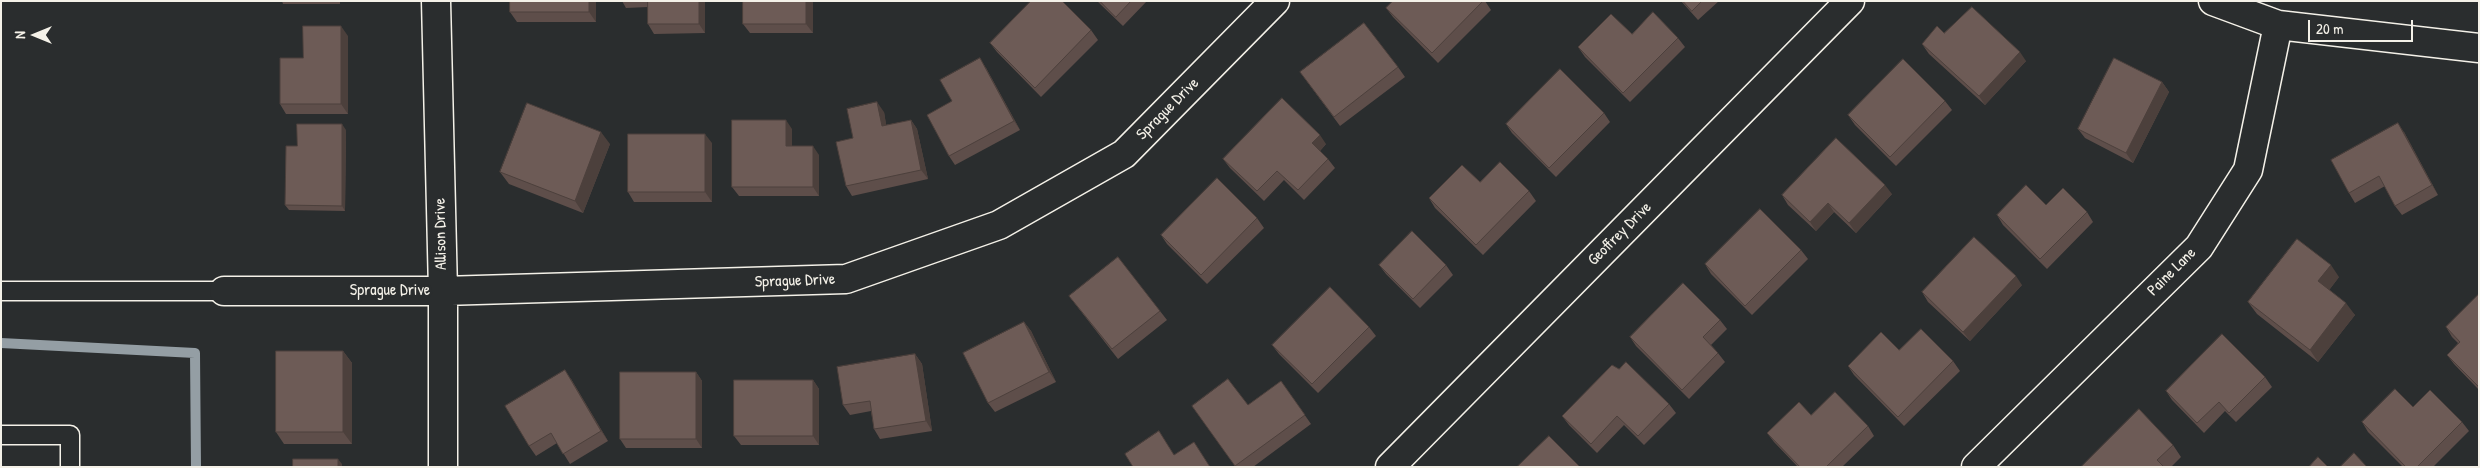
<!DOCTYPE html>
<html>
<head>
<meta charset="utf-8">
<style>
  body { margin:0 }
  #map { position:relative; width:2480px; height:468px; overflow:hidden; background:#2a2d2e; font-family:"Patrick Hand",sans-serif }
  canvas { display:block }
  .frame { position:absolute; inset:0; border:2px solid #f4f1e8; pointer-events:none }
  .north { position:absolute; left:10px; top:10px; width:50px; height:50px; -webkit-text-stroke:4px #2a2d2e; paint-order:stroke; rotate:270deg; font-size:14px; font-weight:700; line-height:20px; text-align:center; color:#f4f1e8 }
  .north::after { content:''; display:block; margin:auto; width:18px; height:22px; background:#f4f1e8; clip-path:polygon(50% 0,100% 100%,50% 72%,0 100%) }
  .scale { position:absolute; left:2308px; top:20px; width:105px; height:22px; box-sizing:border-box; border:2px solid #f4f1e8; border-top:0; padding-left:6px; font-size:15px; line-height:18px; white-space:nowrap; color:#f4f1e8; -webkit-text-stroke:4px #2a2d2e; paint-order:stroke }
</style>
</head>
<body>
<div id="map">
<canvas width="2480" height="468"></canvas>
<div class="frame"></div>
<div class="north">N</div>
<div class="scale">20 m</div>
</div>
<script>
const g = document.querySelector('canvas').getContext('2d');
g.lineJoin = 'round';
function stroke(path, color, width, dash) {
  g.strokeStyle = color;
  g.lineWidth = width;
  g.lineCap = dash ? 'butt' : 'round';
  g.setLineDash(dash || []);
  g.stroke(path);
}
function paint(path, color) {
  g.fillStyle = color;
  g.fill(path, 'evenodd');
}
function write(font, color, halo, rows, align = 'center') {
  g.font = font + ' "Patrick Hand",sans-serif';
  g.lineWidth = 5;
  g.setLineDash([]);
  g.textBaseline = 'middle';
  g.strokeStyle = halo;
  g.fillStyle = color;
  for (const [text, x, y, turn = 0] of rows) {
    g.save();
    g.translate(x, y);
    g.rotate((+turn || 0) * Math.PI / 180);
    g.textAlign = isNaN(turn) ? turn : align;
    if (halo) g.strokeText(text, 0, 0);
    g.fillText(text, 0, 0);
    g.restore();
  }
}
const stream = new Path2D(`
  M1,343L195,353L196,467`);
const lane = new Path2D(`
  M1,291H224
  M1,435H70V467`);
const street = new Path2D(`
  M436,1L443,291V467
  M2213,1L2278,25L2479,48
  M224,291H443L846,279L999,225L1124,154L1275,1
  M1390,467L1850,1
  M1976,467L2199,247L2248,170L2278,25`);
const wall = new Path2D(`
  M282,1H340V4H283Z
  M596,1V22H517L510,12Z
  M622,1H705V33L654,34L648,24V7L626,8Z
  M813,1V33H750L743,24Z
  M1097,1H1147L1123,26Z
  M1393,1H1485L1491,10L1438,63L1393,17L1386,8Z
  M1681,1H1719L1698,20Z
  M1091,30L1098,40L1041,97L997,52L990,43Z
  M1944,33L2026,61L1985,105L1929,54L1922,44Z
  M1632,34L1678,38L1685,47L1630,102L1585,57L1578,47Z
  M348,36V114H286L280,104L303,58Z
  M1398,67L1405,77L1340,126L1300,72Z
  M986,68L1020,130L955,165L949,156L952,101Z
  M2162,82L2169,92L2133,163L2085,138L2078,129Z
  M1945,101L1952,110L1896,166L1855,125L1848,115Z
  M884,112L886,125L911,120L917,129L928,179L852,196L846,186L853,138Z
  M1604,113L1610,122L1556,177L1512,133L1506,124Z
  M792,129V146L819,155V196H739L732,187Z
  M346,130L345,211L289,210L285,205L297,146Z
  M2404,132L2438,195L2402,215L2395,206L2385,186L2355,203L2349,193Z
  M712,143V202H634L628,192Z
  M610,144L583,213L509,184L500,172Z
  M1326,144L1320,151L1328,159L1335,168L1304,200L1284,180L1264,201L1230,168L1223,159Z
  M1529,191L1536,201L1483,255L1435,208L1429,198Z
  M1892,194L1856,233L1834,212L1816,231L1788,205L1782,195Z
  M2087,212L2093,222L2047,269L2003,225L1997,215Z
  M1257,218L1264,228L1207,284L1167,244L1161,235Z
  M1801,250L1808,259L1752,315L1711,274L1705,264Z
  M1379,265H1446L1453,275L1420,308L1386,274Z
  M2339,277L2329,290L2355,315L2318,362L2257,314L2248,302Z
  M2022,285L1970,341L1928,302L1922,292Z
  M2479,294V390L2454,364L2447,355L2458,343L2452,337L2446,327Z
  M1069,296L1160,311L1167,320L1118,359Z
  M1720,320L1727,329L1711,345L1718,353L1725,362L1689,399L1636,346L1630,337Z
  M1024,322L1031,331L1056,382L995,412L988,403Z
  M1369,327L1376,336L1318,393L1279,354L1272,345Z
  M1899,350L1953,361L1960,371L1904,426L1854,375L1848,366Z
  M343,351L352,363V444H284L276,432Z
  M915,354L922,364L932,431L880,439L874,429L871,411L850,415L843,405Z
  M696,372L702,381V448H626L620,439Z
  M2265,377L2272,387L2236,422L2225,411L2204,433L2172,400L2166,391Z
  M571,379L608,441L570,464L557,443L536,456L529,446Z
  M813,380L819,389V445H741L734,436Z
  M1281,381L1311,424L1253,467H1236L1192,406L1248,405Z
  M1669,404L1676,413L1644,445L1624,425L1597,453L1569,425L1562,416Z
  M2413,407L2462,422L2469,431L2433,467H2403L2368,432L2362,422Z
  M1811,415L1868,426L1874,436L1842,467H1798L1774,442L1767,433Z
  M2173,445L2181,457L2171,467H2081Z`);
const shadedWall = new Path2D(`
  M589,1H596V22L589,12Z
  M699,1H705V33L699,24Z
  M806,1H813V33L806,24Z
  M341,26L348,36V114L341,104Z
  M2020,52L2026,61L1985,105L1979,96Z
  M980,58L986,68L1020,130L1014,121Z
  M2162,82L2169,92L2133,163L2126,153Z
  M877,102L884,112L888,135L882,126Z
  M786,120L792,129V155L786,146Z
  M911,120L917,129L928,179L921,170Z
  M2398,123L2404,132L2438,195L2432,185Z
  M342,124L346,130L345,211L342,206Z
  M601,132L610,144L583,213L575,201Z
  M705,134L712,143V202L705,192Z
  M1320,135L1326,144L1318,153L1312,143Z
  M813,146L819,155V196L813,187Z
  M1885,185L1892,194L1856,233L1849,223Z
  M1828,203L1834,212L1816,231L1810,222Z
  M2331,265L2339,277L2327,293L2318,281Z
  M2016,276L2022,285L1970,341L1963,332Z
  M2346,303L2355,315L2318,362L2310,350Z
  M1024,322L1031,331L1056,382L1049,372Z
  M343,351L352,363V444L343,432Z
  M915,354L922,364L932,431L926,421Z
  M565,370L571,379L608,441L601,431Z
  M696,372L702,381V448L696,439Z
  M813,380L819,389V445L813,436Z
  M338,459L342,464V467H338Z`);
const building = new Path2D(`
  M510,1H589V12H510Z
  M648,1H699V24H648Z
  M743,1H806V24H743Z
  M1031,1H1062L1091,30L1035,88L990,43Z
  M1100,1H1131L1116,17Z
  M1393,1H1483L1432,53L1386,8Z
  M1683,1H1702L1692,11Z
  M1972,7L2020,52L1979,96L1922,44L1937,26L1944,33Z
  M1653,12L1678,38L1623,93L1578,47L1611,14L1632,34Z
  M1364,23L1398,67L1334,117L1300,72Z
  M303,26H341V104H280V58H303Z
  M980,58L1014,121L949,156L927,115L952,101L940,80Z
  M2114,58L2162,82L2126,153L2078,129Z
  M1903,59L1945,101L1890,157L1848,115Z
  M1560,69L1604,113L1549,168L1506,124Z
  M1282,98L1320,135L1312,143L1328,159L1298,190L1277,171L1257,191L1223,159Z
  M877,102L882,126L911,120L921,170L846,186L836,142L853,138L847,109Z
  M527,103L601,132L575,201L500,172Z
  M732,120H786V146H813V187H732Z
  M2398,123L2432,185L2395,206L2379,176L2349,193L2331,160Z
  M297,124H342V206L285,205L286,146H297Z
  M628,134H705V192H628Z
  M1836,138L1885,185L1849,223L1828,203L1810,222L1782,195Z
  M1500,162L1529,191L1476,245L1429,198L1462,165L1480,182Z
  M1217,178L1257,218L1201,275L1161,235Z
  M2026,185L2046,205L2063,188L2087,212L2040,259L1997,215Z
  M1760,209L1801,250L1745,306L1705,264Z
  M1412,231L1446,265L1413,299L1379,265Z
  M1974,237L2016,276L1963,332L1922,292Z
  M2297,239L2331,265L2318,281L2346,303L2310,350L2248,302Z
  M1118,257L1160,311L1112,349L1069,296Z
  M1683,283L1720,320L1703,337L1718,353L1682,390L1630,337Z
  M1330,287L1369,327L1312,384L1272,345Z
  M2479,294V387L2447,355L2460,342L2446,327Z
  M1024,322L1049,372L988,403L963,353Z
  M1921,329L1953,361L1898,417L1848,366L1881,332L1899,350Z
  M2222,334L2265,377L2229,413L2219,402L2197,423L2166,391Z
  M276,351H343V432H276Z
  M915,354L926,421L874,429L870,401L843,405L837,367Z
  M1626,362L1669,404L1638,436L1617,416L1591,444L1562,416L1612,365L1619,369Z
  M565,370L601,431L563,454L551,433L529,446L505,406Z
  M620,372H696V439H620Z
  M1228,379L1248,405L1281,381L1305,415L1235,466L1192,406Z
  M734,380H813V436H734Z
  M2395,389L2413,407L2430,390L2462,422L2417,467H2406L2362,422Z
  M1835,392L1868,426L1826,467H1800L1767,433L1799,402L1811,415Z
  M2139,409L2173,445L2157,460L2164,467H2081Z
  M1159,431L1174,455L1194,442L1210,467H1133L1125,454Z
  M1549,436L1580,467H1517Z
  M2354,453L2367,467H2340Z
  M2318,457L2328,467H2309Z
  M293,459H338V467H293Z`);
const streetNames = [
  ["Sprague Drive",1168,109,-45],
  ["Allison Drive",441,234,-91],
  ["Geoffrey Drive",1620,234,-45],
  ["Paine Lane",2172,272,-45],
  ["Sprague Drive",795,281,-2],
  ["Sprague Drive",390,291]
];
stroke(stream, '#949ea4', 10);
stroke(lane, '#f4f1e8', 21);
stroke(street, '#f4f1e8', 31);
stroke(lane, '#2a2d2e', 18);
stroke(street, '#2a2d2e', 28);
paint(wall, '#5e4e4a');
paint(shadedWall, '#4c403c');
paint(building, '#6d5b56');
stroke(building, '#4c403c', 1);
write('16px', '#f4f1e8', '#2a2d2e', streetNames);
</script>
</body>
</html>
